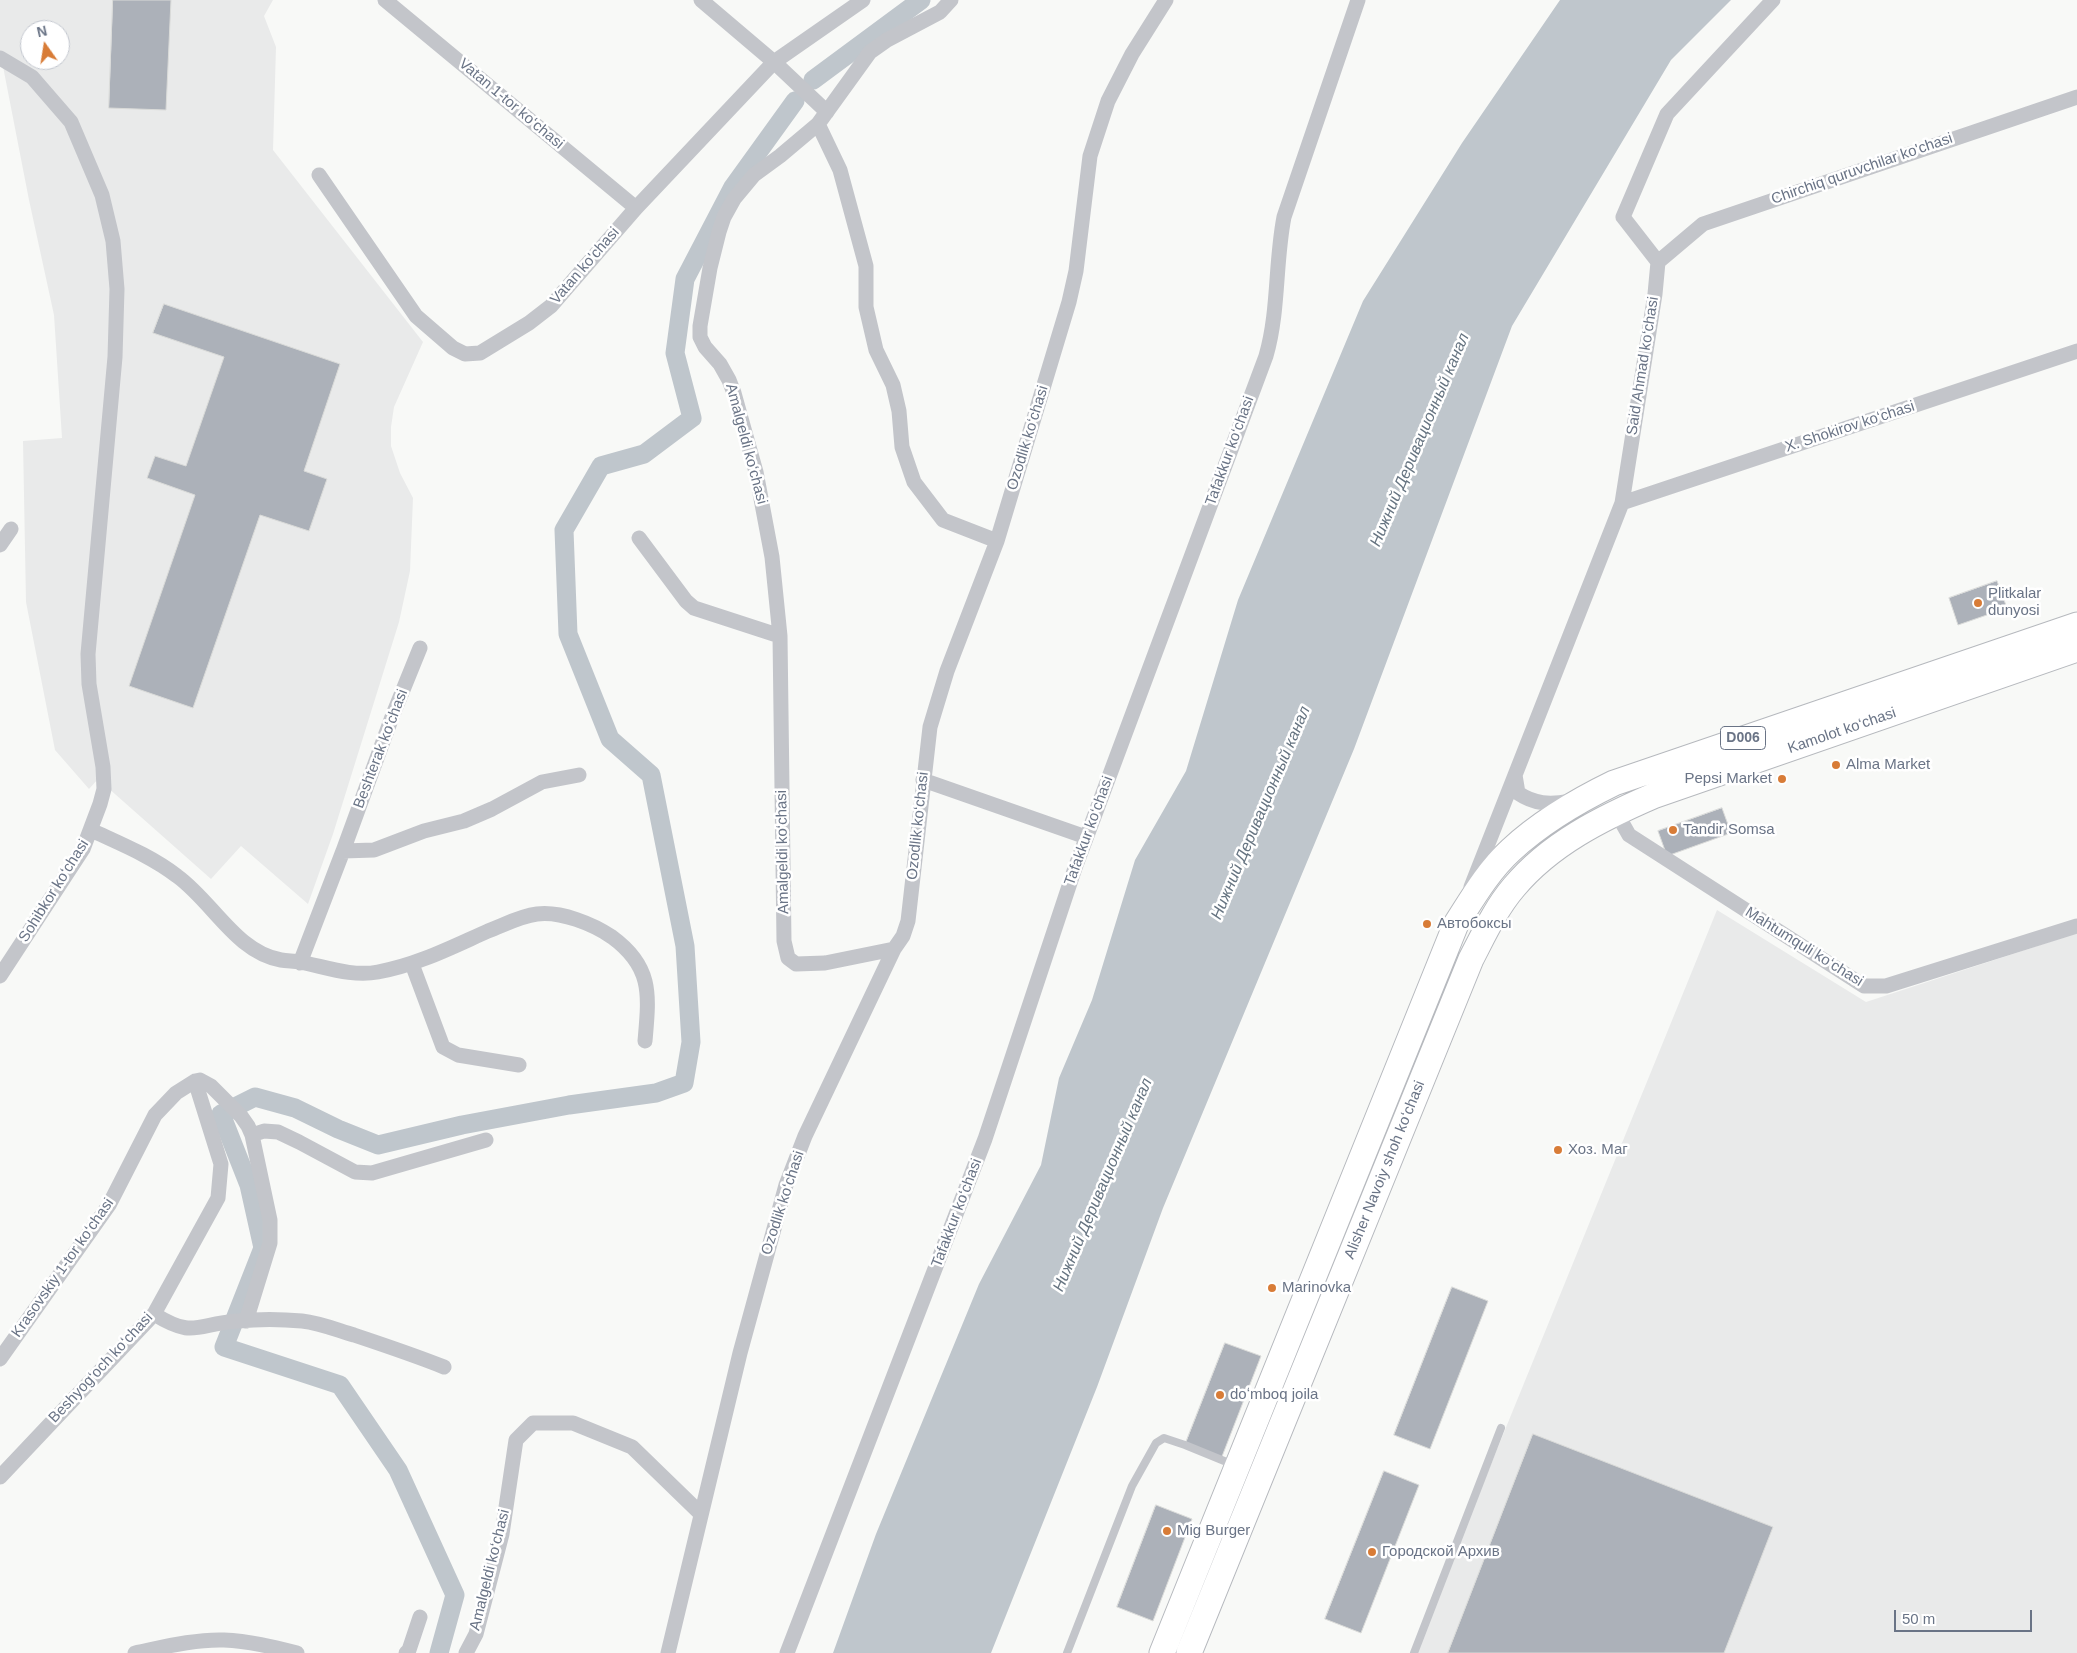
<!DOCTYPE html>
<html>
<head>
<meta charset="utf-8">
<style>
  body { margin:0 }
  #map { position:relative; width:2077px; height:1653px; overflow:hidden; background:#f8f9f7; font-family:Arial,sans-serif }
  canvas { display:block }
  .north { position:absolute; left:20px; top:20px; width:50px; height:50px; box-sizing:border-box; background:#fff; border:1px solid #c3c7cf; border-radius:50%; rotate:347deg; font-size:14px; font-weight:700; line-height:20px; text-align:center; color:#6a7486 }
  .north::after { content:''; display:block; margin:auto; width:18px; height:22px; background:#d87c37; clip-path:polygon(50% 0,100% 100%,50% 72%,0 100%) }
  .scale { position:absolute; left:1894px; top:1610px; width:138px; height:22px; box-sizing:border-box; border:2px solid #6a7486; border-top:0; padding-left:6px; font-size:15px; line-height:18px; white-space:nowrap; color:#6a7486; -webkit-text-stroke:4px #fff; paint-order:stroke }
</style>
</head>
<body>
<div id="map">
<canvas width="2077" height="1653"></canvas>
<div class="north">N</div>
<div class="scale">50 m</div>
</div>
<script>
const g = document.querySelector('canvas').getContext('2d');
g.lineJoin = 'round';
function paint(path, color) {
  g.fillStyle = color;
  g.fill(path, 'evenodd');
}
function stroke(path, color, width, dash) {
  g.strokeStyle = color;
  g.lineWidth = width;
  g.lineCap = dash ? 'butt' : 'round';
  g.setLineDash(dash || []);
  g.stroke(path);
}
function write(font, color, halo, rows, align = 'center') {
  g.font = font + ' Arial,sans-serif';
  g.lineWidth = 5;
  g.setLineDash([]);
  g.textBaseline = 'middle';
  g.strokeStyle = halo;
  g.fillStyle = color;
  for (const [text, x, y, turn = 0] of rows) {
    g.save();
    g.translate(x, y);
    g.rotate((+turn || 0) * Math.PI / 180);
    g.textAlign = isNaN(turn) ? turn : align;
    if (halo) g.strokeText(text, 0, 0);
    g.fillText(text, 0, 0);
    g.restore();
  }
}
const built = new Path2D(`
  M0,0H273L264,16L276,47L273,150L423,342L394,407L391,427V446L400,473L413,498L410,571L399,622L333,834L308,904L241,846L211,879L98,779L89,789L55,750L26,602L23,441L62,438L54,315L29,200L0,51ZM30,30H60V60H30Z
  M1717,910L1866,1002L2077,933V1653H1414Z`);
const water = new Path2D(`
  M1560,0H1731L1671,60L1512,326L1354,749L1163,1208L1097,1387L991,1653H833L876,1534L979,1284L1041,1165L1059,1078L1092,1000L1135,860L1186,771L1238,600L1363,301L1462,143Z`);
const canal = new Path2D(`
  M813,80L921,0
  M439,1653L455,1595L398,1470L340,1385L224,1347L263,1248L249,1185L221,1114L255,1097L295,1108L338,1129L378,1145L462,1125L569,1105L656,1093L684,1083L691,1042L685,946L651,775L610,739L568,634L564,530L601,466L644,454L692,418L675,353L685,279L733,187L795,101`);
const building = new Path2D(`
  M113,0H171L166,110L109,108Z
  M164,304L340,364L304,471L327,479L309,531L260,515L193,708L129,686L195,495L147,478L155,456L186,466L224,357L153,333Z
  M1997,581L2007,608L1958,625L1949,598Z
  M1722,808L1731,833L1667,856L1658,831Z
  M1452,1287L1488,1301L1430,1449L1394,1435Z
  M1225,1343L1261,1356L1221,1459L1185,1445Z
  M1533,1434L1773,1527L1724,1653H1448Z
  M1384,1471L1419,1485L1361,1633L1325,1619Z
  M1156,1505L1192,1519L1153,1621L1117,1607Z`);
const lane = new Path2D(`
  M1067,1653L1132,1486L1156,1443L1164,1438L1185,1445L1234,1465
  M1414,1653L1501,1428`);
const street = new Path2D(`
  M385,0L636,208
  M701,0L774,62L827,112
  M0,58L32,77L71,122L102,195L113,241L117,289L115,357L88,654L89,684L103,767L104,789L100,804L83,849L0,976
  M818,124L840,170L866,266V307L876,350L893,385L899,411L902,447L914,482L943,520L997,541
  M319,175L416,316L453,348L465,354L480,353L529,323L551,306L636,208L774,62L863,0
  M1658,262L1703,224L2077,97
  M1622,503L2077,351
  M639,538L686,601L694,608L780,636
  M0,545L11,529
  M1515,775L1518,793C1534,804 1550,805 1570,801
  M923,780L1086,837
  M1616,812L1629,835L1864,986H1886L2077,926
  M91,830C121,844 151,856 177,876C213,902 236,952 281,960C287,961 294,961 300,962C326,967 352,977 378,972C417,965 452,947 488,931C504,925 520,916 537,914C561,911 593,924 612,937C653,967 649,995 645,1041
  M343,851L392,717L420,648
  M1471,887L1622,503L1655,294L1658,262L1623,217L1667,114L1773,0
  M894,949L825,963L796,964L788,958L784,941L780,636L772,557L756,472L734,393L729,380L720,364L705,347L700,337V326L710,268L719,232L724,217L734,199L754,175L780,156L818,124L870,52L887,40L940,12L951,0
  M300,963L343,851L374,850L424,831L464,821L492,809L542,782L579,775
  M412,964L443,1047L458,1055L519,1065
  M195,1081L200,1080L211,1086L241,1116L248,1126L252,1135L270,1220V1243L246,1321
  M252,1135L264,1131L278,1132L299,1142L355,1172L372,1173L486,1140
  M154,1314C194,1339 196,1324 237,1321C257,1319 282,1319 302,1321C320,1323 337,1330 354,1335C384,1345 414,1355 444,1367
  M0,1359L109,1205L155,1115L176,1093L195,1081
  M0,1477L154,1314L218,1198L221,1164L195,1081
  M135,1653C164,1647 195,1639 224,1640C249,1641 273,1647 297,1653
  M406,1653L409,1650L420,1617
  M466,1653L476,1634L502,1534L516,1440L533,1423H573L632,1447L700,1513
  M668,1653L740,1353L786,1185L805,1136L894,949L903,936L908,921L930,727L947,671L997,541L1069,302L1076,271L1090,156L1108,101L1132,54L1166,0
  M787,1653L985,1139L1075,868L1266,356C1279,311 1275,263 1284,217L1358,0`);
const primary = new Path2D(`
  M1162,1653L1456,924C1472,899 1488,871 1511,850C1541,822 1577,801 1614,783L2077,625
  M1189,1653L1471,959C1484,934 1496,908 1514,887C1550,844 1602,818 1653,796L2077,649`);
const markers = [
  [1978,603,5,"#d87c37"],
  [1836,765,5,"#d87c37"],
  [1782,779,5,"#d87c37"],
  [1673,830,5,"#d87c37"],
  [1427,924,5,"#d87c37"],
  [1558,1150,5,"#d87c37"],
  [1272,1288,5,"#d87c37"],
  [1220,1395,5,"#d87c37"],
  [1167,1531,5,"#d87c37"],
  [1372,1552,5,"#d87c37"]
];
const shields = [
  [1743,738,45]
];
const shieldNames = [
  ["D006",1743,738]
];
const streetNames = [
  ["Vatan 1-tor ko‘chasi",511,104,40],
  ["Chirchiq quruvchilar ko'chasi",1862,169,-19],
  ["Vatan ko'chasi",585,266,-49],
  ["Said Ahmad ko‘chasi",1643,366,-81],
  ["X. Shokirov ko‘chasi",1850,427,-18],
  ["Ozodlik ko‘chasi",1028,438,-73],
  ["Amalgeldi ko‘chasi",746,444,75],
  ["Tafakkur ko‘chasi",1230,451,-70],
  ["Kamolot ko‘chasi",1842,731,-19],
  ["Beshterak ko‘chasi",381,749,-69],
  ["Ozodlik ko‘chasi",918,826,-84],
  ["Tafakkur ko‘chasi",1089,831,-70],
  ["Amalgeldi ko‘chasi",783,852,-91],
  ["Sohibkor ko‘chasi",54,891,-58],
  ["Mahtumquli ko‘chasi",1804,947,32],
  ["Alisher Navoiy shoh koʻchasi",1385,1170,-68],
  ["Ozodlik ko‘chasi",783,1203,-72],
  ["Tafakkur ko‘chasi",957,1213,-69],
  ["Krasovskiy 1-tor ko‘chasi",63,1268,-55],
  ["Beshyog‘och ko‘chasi",101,1368,-47],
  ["Amalgeldi ko‘chasi",490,1570,-76]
];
const poiNames = [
  ["Plitkalar",1988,594],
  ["dunyosi",1988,611],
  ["Alma Market",1846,765],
  ["Pepsi Market",1772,779,"right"],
  ["Tandir Somsa",1683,830],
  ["Автобоксы",1437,924],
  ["Хоз. Маг",1568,1150],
  ["Marinovka",1282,1288],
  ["doʻmboq joila",1230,1395],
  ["Mig Burger",1177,1531],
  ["Городской Архив",1382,1552]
];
const waterNames = [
  ["Нижний Деривационный канал",1420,440,-67],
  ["Нижний Деривационный канал",1261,813,-67],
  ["Нижний Деривационный канал",1103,1185,-67]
];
paint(built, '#e9eaea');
paint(water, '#bfc6cc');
stroke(canal, '#bfc6cc', 19);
paint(building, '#acb1b9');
stroke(building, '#dadbd9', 1);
stroke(primary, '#b6b9be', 27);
stroke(lane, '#c3c5ca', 8);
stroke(street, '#c3c5ca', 15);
stroke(primary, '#fff', 25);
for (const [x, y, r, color] of markers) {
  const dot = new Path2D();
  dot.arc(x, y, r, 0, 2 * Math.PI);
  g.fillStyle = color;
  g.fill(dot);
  stroke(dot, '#fff', 2);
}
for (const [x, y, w] of shields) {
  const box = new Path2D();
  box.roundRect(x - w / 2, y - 11.5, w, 23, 4);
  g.fillStyle = '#fff';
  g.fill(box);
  stroke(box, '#6a7486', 1);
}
write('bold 14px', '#6a7486', null, shieldNames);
write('15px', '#6a7486', '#fff', streetNames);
write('15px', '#6a7486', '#fff', poiNames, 'left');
write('italic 16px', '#667481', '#fff', waterNames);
</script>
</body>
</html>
